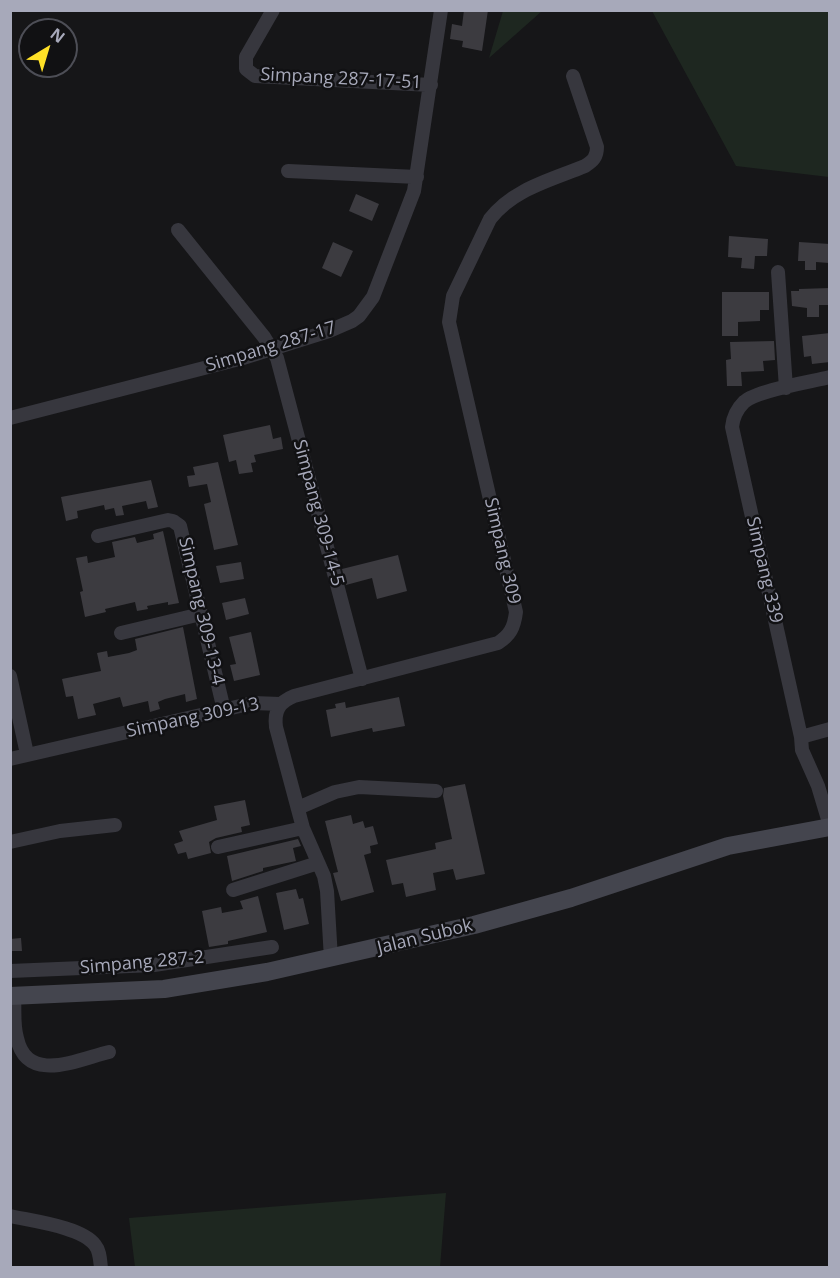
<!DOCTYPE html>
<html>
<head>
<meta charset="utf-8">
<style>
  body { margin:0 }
  #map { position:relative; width:840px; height:1278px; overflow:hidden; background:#161618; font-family:"Open Sans",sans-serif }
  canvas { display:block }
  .frame { position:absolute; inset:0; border:12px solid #a7a9ba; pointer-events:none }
  .north { position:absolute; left:18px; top:18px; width:60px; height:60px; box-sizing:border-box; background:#111113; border:2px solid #4d4e56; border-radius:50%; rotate:38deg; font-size:16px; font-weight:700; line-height:24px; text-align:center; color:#a7a9ba }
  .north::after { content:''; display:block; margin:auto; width:21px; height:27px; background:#ffe127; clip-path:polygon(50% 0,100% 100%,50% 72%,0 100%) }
</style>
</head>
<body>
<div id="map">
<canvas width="840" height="1278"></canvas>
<div class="frame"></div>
<div class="north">N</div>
</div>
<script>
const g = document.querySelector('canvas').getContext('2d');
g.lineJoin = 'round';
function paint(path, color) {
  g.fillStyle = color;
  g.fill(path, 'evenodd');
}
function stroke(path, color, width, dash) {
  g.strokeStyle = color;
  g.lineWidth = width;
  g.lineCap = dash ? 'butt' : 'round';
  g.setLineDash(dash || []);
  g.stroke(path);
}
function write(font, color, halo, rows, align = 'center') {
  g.font = font + ' "Open Sans",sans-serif';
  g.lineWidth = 5;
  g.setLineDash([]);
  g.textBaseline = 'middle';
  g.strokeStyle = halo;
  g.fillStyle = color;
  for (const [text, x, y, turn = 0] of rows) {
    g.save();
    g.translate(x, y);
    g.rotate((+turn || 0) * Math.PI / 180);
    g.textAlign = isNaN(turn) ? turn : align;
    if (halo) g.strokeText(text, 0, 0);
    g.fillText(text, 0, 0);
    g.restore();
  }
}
const green = new Path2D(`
  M503,11H542L489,58Z
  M652,11H829V177L736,166Z
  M446,1193L440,1267H135L129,1218Z`);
const building = new Path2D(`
  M464,10H488L482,51L462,47L463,41L450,39L452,24L462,26Z
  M356,194L379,204L372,221L349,211Z
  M729,236L768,239L767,256H755L754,269L741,268L742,258L728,257Z
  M333,242L353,251L341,277L322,268Z
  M799,242L830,244L829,263L816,262V270H805V261H798Z
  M830,288V305H819V317H807V308L792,306L791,291H799V289Z
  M722,292H769V310H760V321L738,322V336H722Z
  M830,333V362L812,364L811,356L804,357L802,336Z
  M774,341L775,360L763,361L764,371L741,372L742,386H727L726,360L731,359L730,342Z
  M270,425L273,439L281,437L283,449L254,455L256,462L251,463L253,472L239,474L236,460L229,462L223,435Z
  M218,462L238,545L214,550L204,504L211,502L207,484L189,487L187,476L195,475L193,467Z
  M151,480L158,507L148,509L146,501L122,506L124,515L116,516L114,508L105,510L104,505L77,511L78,518L66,521L61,497Z
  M163,531L179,603L168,605V602L147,606L148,609L137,611L135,602L105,609L106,612L85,617L80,592L83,591L76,558L87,556L88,563L115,557L112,542L135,537L137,543L154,539L153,534Z
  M398,555L407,591L377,599L372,578L346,585L342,569Z
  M241,562L244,579L220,583L216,566Z
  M245,598L249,614L226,620L222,603Z
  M183,627L197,699L186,702L185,694L165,699L158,702L160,709L150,712L148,701L123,707L120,697L93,704L96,715L78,719L73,696L66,697L62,679L101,671L97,653L107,651L108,657L129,653L137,650L135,639Z
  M251,632L260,675L234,681L230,665L236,664L229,637Z
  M399,697L405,726L373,732L372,728L331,737L326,710L336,708L335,704L345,702L346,708Z
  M465,784L485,874L456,880L453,869L433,873L436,890L406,897L403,883L392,885L386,860L436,849L435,843L452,839L443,796L444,788Z
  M245,800L250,825L241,827L242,832L216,838L209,842L211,853L188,859L186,852L178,854L174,844L183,841L179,831L217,820L214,806Z
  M351,815L353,824L363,821L365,828L373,826L378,844L370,846L371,853L364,855L374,892L341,901L333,873L338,872L325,821Z
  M298,839L301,846L293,848L296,861L263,868V871L232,881L227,856Z
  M296,889L299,899L303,898L309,924L284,930L276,893Z
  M258,896L267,932L228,941V944L209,947L202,911L221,907L222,913L243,909L240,901Z
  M21,938L22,951H10V939Z`);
const minor = new Path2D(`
  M273,10L246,57V69L255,76L431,85
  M288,171L417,177
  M178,230L264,337L277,358L362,679
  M778,272L786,388
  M830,377C810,382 757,390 744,402C737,409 733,417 732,427L801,737L802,750L818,786L830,826
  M10,418L243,358L329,331L352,321L359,316L373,297L414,191L441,10
  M98,536L168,520L173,521L180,526L224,710
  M121,633L201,614
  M10,676L27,754
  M801,737L830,729
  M10,759L253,703L280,704
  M298,808L335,792L359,787L436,791
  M10,842L60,831L115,825
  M218,847L303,828
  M233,890L318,863
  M331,959L327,891L324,876L303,828L276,727C274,711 279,702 294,696L498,643C510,635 514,628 516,612L449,322L453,296L490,219C513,189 551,180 585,166C593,161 597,157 597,147L573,76
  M10,971L154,965L272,947
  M14,996C15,1010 13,1025 17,1038C27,1085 79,1059 109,1052
  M10,1216C32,1221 82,1227 95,1245C100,1251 100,1260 101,1268`);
const secondary = new Path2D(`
  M10,996L164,989L267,972L474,925L571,898L728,846L830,827`);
const streetNames = [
  ["Simpang 287-17-51",341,79,3],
  ["Simpang 287-17",271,347,-17],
  ["Simpang 309-14-5",318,513,75],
  ["Simpang 309",502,551,77],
  ["Simpang 339",764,570,77],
  ["Simpang 309-13-4",201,611,77],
  ["Simpang 309-13",193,718,-12],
  ["Jalan Subok",425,937,-14],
  ["Simpang 287-2",142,963,-5]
];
paint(green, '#1e2720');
paint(building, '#3c3b40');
stroke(minor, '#37373e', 14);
stroke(secondary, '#44454e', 18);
write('18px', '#a7a9ba', '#111113', streetNames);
</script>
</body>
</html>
